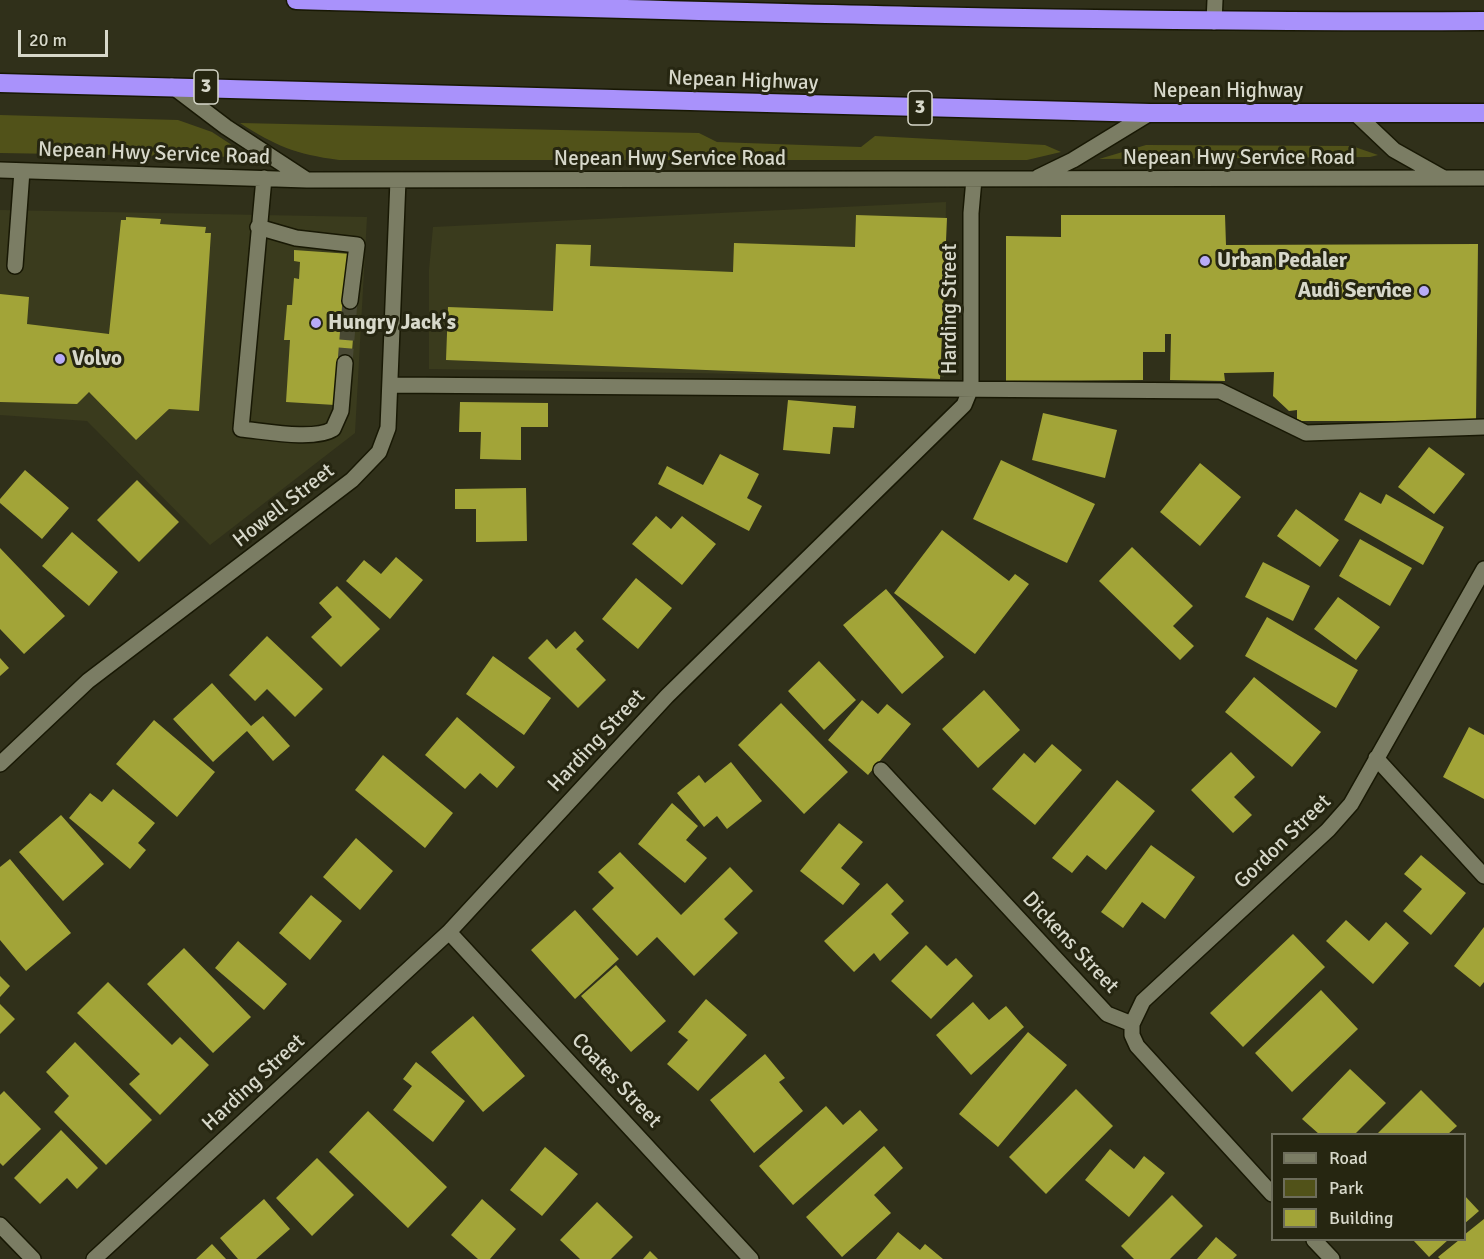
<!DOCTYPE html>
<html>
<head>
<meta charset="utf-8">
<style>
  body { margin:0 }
  #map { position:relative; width:1484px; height:1259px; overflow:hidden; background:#30301a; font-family:Signika,sans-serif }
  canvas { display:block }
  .legend { position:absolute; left:1271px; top:1133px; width:195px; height:108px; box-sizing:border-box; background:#262611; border:2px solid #6d6d5b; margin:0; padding:8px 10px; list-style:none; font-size:18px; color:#d7d8ca }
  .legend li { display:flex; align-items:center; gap:12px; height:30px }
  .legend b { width:30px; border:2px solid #6d6d5b }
  .scale { position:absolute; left:18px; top:30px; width:90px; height:27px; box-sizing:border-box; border:3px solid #d7d8ca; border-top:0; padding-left:8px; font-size:18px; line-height:21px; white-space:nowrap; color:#d7d8ca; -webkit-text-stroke:4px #262611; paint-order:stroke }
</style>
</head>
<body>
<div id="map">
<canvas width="1484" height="1259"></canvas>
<ul class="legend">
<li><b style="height:8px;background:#7b7d64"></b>Road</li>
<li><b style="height:16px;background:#515219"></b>Park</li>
<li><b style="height:16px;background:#a2a438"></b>Building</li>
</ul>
<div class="scale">20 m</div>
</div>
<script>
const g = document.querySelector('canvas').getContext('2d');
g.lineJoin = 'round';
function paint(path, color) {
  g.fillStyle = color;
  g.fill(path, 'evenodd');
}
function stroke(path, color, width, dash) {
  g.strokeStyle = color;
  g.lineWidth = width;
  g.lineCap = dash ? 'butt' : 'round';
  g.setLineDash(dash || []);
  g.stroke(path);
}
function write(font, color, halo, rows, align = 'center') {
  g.font = font + ' Signika,sans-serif';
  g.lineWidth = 6;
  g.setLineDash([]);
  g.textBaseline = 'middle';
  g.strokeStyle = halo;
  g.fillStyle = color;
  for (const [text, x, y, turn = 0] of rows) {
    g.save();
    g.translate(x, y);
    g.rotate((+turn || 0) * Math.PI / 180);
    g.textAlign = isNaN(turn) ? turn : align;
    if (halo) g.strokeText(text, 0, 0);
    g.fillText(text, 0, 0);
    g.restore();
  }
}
const built = new Path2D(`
  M946,202L944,377L429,369V270L433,227Z
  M0,210L367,217L355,433L210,545L87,421L0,415Z`);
const green = new Path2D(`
  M0,115L178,120L212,132L244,153L238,157L0,153Z
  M240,123L699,133L717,142L861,147L875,136L1045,145L1061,152L1027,160H339C295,154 276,146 240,123Z
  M1146,145L1352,146L1378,155L1370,157L1099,159Z`);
const building = new Path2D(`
  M856,215L947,218L940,379L446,360L448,307L553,311L556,244L591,245L590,266L733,272L734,243L855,247Z
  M1061,215H1225L1226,245L1478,244L1476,421H1301L1297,419V410L1289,411L1273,396L1274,372L1224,373L1225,381L1170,380L1171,334H1165V352H1143V380L1006,381V236L1061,237Z
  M126,217L161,219L160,224L206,227L205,233H211L199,411L169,409L136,440L89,392L77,404L0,402V294L29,297L27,324L109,334L121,220H126Z
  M294,250L351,254L356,301L351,364L335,405L286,402L290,340H284L287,305H292L294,278L299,279L300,262L294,261Z
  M788,400L856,406L854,428L833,427L830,454L783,450Z
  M460,402L548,403V427H521V460L480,459L481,432H459Z
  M1043,413L1117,430L1105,478L1032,460Z
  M1429,447L1465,474L1434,514L1398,487Z
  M720,454L759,474L747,498L762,506L749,531L658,484L667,466L703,485Z
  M1001,460L1095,504L1067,563L973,519Z
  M1200,463L1241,497L1200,546L1160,512Z
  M25,470L69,508L42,539L0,503V499Z
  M137,480L179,522L139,562L97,520Z
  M526,488L527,541L476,542V509H455V489Z
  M1360,492L1381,504L1386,494L1444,527L1423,565L1344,520Z
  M1296,509L1339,540L1320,567L1277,536Z
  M656,516L671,529L682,516L716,544L682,585L632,544Z
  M942,530L1009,581L1015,574L1029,584L975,654L894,593Z
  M72,532L118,572L89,606L42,566Z
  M1360,539L1412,568L1390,606L1339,576Z
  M1132,547L1193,606L1173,626L1194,646L1180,660L1099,581Z
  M0,548L65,616L24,654L0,629Z
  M396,557L423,580L390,619L346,581L364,560L381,574Z
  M1263,562L1310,586L1293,621L1245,597Z
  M636,578L672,608L638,649L602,619Z
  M337,586L380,629L341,667L311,637L332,617L319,603Z
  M886,589L944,657L902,694L843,625Z
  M1338,597L1380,627L1356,660L1314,629Z
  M1267,617L1358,670L1336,708L1245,656Z
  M575,631L584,641L576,649L606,680L578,708L528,658L547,639L556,649Z
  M267,636L323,689L295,717L267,689L255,701L229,675Z
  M493,656L551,698L524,735L466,694Z
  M0,658L9,668L0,676Z
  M819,661L856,700L824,730L788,691Z
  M1254,677L1321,732L1292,767L1225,712Z
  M212,683L251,726L263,716L290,746L273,761L247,731L213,762L173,719Z
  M984,690L1020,730L978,768L942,729Z
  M862,700L878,714L887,704L911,724L868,775L828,740Z
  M781,703L848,772L804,814L738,745Z
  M457,717L515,767L497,788L480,773L465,789L425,755Z
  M154,720L215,772L177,817L116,764Z
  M1469,727L1484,735V799L1443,777Z
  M1052,744L1082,770L1035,825L992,789L1024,753L1035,763Z
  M1231,752L1255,777L1234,797L1252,815L1233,833L1191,790Z
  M383,755L453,813L425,848L355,790Z
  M731,762L762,801L727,829L717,816L704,827L677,793L699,775L705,783Z
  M1117,780L1155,811L1106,870L1087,855L1072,873L1052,858Z
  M113,789L155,823L138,843L146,850L130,869L69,818L90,793L102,802Z
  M672,803L698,826L686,840L707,858L685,883L638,844Z
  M61,815L104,864L63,901L19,852Z
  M839,823L863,842L841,868L860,884L843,905L800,871Z
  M356,838L393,871L360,910L323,877Z
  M1151,845L1195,877L1165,919L1142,902L1123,928L1101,912Z
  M620,852L681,915L730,867L753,891L724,919L738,933L694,976L657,937L637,956L592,909L614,888L598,872Z
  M1421,855L1466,893L1431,935L1403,911L1422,889L1404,874Z
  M10,859L71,933L26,971L0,940V867Z
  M887,883L904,901L891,914L909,933L880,961L874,953L854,972L824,941Z
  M311,895L342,921L310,960L279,933Z
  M575,910L619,959L575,999L531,950Z
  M1346,920L1369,941L1386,922L1409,943L1373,984L1326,941Z
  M1484,927V982L1480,987L1454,966Z
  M1293,934L1325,967L1243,1047L1210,1013Z
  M238,941L287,984L264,1010L215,968Z
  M926,945L947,966L956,958L973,976L931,1019L891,981Z
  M184,948L251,1017L213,1053L147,984Z
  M616,965L666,1021L631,1052L581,996Z
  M0,976L10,986L0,997Z
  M108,982L172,1045L180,1037L209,1065L160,1115L129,1084L140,1074L77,1013Z
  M1321,990L1358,1029L1292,1092L1255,1053Z
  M706,999L747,1035L698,1091L667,1064L688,1040L678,1032Z
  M973,1002L989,1020L1006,1006L1024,1027L971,1075L936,1035Z
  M0,1004L15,1019L0,1034Z
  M473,1016L525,1076L483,1112L431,1052Z
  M1028,1032L1067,1065L998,1147L959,1114Z
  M75,1042L152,1120L106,1165L54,1112L69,1096L46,1072Z
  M765,1054L785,1078L779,1082L803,1111L754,1153L710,1100Z
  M416,1062L465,1101L433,1142L393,1110L412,1086L403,1079Z
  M1350,1069L1386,1103L1355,1134H1319L1302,1119Z
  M1076,1089L1113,1126L1046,1194L1009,1157Z
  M1421,1090L1457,1126L1448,1134H1377Z
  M4,1091L41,1129L3,1166L0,1163V1095Z
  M826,1106L843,1125L860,1110L878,1130L793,1205L759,1166Z
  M368,1111L447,1187L408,1228L329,1152Z
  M61,1130L98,1168L77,1189L67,1178L40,1204L14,1178Z
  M884,1146L903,1168L874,1195L891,1213L842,1257L806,1217Z
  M545,1147L578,1174L542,1216L510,1190Z
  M1110,1149L1134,1169L1144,1156L1165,1173L1129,1217L1085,1180Z
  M317,1158L354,1195L312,1236L276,1198Z
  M1172,1195L1203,1226L1170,1259H1134L1121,1246Z
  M1464,1195L1479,1211L1464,1224Z
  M264,1199L290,1229L256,1259H238L220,1238Z
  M482,1199L516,1229L490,1259H478L451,1235Z
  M597,1202L633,1237L611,1259H580L560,1240Z
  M1484,1219V1259H1440L1438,1257L1459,1240H1464V1235Z
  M898,1232L920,1250L925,1244L943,1259H876Z
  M1216,1237L1237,1255L1233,1259H1197Z
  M1413,1240H1448L1429,1257Z
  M212,1244L226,1259H196Z
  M650,1251L658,1259H643Z`);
const minorTunnel = new Path2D(`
  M345,363L350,301`);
const minor = new Path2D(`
  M1214,22L1215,0
  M172,86L226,127L307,180
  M1355,113L1394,150L1442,177
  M0,170L307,180L1484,178
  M1038,177L1073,160L1150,113
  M264,178L241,429C264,431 314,441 333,429L341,411L345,363
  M258,227L296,238L357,245L350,301
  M15,266L22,171
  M390,385L1220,391L1306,433L1484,427
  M1376,758L1484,876
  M0,764L88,681L352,480L379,452L388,428L398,180
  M881,770L1107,1014L1132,1024V1035L1137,1046L1272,1194
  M449,932L751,1259
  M1132,1024L1143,1001L1328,830L1351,804L1484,569
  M0,1225L33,1259
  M1314,1240L1332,1259
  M94,1259L449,932L667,696L964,405L971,388V213L974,179`);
const highway = new Path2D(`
  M296,0C692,11 1088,23 1484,21
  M0,83L1150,113H1484`);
const markers = [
  [1205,261,6,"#b8abf7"],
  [1424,291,6,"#b8abf7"],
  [316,323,6,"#b8abf7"],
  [60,359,6,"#b8abf7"]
];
const shields = [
  [206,87,24],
  [920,108,24]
];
const shieldNames = [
  ["3",206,87],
  ["3",920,108]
];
const streetNames = [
  ["Nepean Highway",743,81,2],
  ["Nepean Highway",1228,91],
  ["Nepean Hwy Service Road",154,154,2],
  ["Nepean Hwy Service Road",1239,158],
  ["Nepean Hwy Service Road",670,159],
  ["Harding Street",950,309,-90],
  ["Howell Street",284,506,-38],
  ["Harding Street",597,741,-47],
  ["Gordon Street",1283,842,-44],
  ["Dickens Street",1070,943,47],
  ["Coates Street",616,1081,47],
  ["Harding Street",254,1083,-43]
];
const poiNames = [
  ["Urban Pedaler",1217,261],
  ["Audi Service",1412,291,"right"],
  ["Hungry Jack's",328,323],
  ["Volvo",72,359]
];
paint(built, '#3a3b1d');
paint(green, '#515219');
paint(building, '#a2a438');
stroke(minorTunnel, '#494934', 15, [15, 8]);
stroke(minor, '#181804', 18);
stroke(highway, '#181804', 21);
stroke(minor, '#7b7d64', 15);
stroke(highway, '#a992fb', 18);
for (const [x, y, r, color] of markers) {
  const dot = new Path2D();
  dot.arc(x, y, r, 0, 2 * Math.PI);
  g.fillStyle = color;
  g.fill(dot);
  stroke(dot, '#262611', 2);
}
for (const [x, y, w] of shields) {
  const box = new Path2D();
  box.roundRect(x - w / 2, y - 17, w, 34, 4.5);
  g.fillStyle = '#262611';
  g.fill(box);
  stroke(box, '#d7d8ca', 1.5);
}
write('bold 20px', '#d7d8ca', null, shieldNames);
write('21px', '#d7d8ca', '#262611', streetNames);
write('bold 21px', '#d7d8ca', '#262611', poiNames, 'left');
</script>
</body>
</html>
